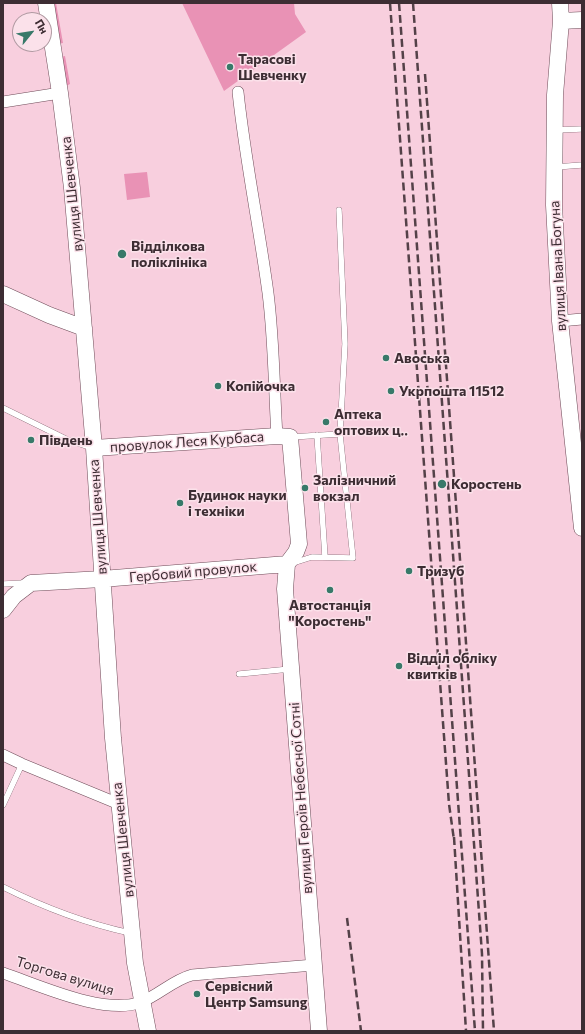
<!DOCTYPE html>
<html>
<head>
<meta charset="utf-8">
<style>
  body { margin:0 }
  #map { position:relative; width:585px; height:1034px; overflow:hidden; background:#f8cfde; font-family:Commissioner,sans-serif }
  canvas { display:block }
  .frame { position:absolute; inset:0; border:4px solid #3d2d33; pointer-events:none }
  .north { position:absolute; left:12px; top:12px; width:40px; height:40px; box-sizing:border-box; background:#fbe1ea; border:1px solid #af99a1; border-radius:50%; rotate:60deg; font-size:11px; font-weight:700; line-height:16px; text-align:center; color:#3d2d33 }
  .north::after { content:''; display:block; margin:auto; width:14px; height:18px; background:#387969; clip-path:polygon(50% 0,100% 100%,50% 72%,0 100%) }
</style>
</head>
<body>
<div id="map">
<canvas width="585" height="1034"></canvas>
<div class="frame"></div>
<div class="north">Пн</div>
</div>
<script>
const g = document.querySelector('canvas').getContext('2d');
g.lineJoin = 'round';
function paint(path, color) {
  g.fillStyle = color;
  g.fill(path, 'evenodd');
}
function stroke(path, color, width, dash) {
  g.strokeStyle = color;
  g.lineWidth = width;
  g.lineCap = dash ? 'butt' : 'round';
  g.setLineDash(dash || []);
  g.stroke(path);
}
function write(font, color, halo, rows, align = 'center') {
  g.font = font + ' Commissioner,sans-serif';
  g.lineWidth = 3;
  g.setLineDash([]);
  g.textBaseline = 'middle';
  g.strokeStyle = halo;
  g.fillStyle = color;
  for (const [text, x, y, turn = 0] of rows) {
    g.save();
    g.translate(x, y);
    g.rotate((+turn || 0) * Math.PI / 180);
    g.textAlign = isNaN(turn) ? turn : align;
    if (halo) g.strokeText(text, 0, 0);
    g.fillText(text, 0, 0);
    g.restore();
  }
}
const green = new Path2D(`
  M51,3H56L63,43L58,44Z
  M182,3H294L295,14L306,32L224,91Z
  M65,56L70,84L64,87L60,57Z
  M147,172L150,197L127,200L124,174Z`);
const lane = new Path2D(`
  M556,130L582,129
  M556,167L582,165
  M339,210L345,344L340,434
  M3,408L68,440L92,448
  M317,435L325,557
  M291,437L340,434L353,558L312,557L293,563
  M3,584L25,583
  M239,674L290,669
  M3,805L22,764
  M3,887C45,908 84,923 130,933`);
const street = new Path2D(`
  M238,92C245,159 259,226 268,293C274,340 274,389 277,436
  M3,102L60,93
  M560,321L582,319
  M3,755L22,764L119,804
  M3,973C39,985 105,1016 141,1002C159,995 173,980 192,975L314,965`);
const secondary = new Path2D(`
  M46,3L60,93L72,188L94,448L113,738L135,963L148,1031
  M560,3L561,21L555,95L554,205L560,321L582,528
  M561,21L582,20
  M3,294L49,315L84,328
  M94,448L277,436L290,437L299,544L296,552L287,564
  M287,564L285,589L319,1031
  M3,610L14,596L31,583L102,579L287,564`);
const rail = new Path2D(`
  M390,3L449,804L454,840
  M399,3L475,1031
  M413,3L482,954L483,1031
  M425,74L494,1031
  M454,837L466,1031
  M347,918L361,1031`);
const markers = [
  [230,67,4,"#387969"],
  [122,254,5,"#387969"],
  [386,358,4,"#387969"],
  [218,386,4,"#387969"],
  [391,391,4,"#387969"],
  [326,422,4,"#387969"],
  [31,440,4,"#387969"],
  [442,484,5,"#387969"],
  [305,488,4,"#387969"],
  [180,503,4,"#387969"],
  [409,571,4,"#387969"],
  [330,590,4,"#387969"],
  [399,666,4,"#387969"],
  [197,994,4,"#387969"]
];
const poiNames = [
  ["Тарасові",238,59],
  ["Шевченку",238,75],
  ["Відділкова",131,246],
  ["поліклініка",131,262],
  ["Авоська",394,358],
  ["Копійочка",226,386],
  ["Укрпошта 11512",399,391],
  ["Аптека",334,414],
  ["оптових ц‥",334,430],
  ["Південь",39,440],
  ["Залізничний",313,480],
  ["вокзал",313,496],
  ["Коростень",451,484],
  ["Будинок науки",188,495],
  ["і техніки",188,511],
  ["Тризуб",417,571],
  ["Автостанція",330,605,"center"],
  ["\"Коростень\"",330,621,"center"],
  ["Відділ обліку",407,658],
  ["квитків",407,674],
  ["Сервісний",205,986],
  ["Центр Samsung",205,1002]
];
const streetNames = [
  ["вулиця Шевченка",72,194,-96],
  ["вулиця Івана Богуна",558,266,-93],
  ["провулок Леся Курбаса",187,442,-4],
  ["вулиця Шевченка",98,517,-94],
  ["Гербовий провулок",193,572,-5],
  ["вулиця Героїв Небесної Сотні",301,798,-94],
  ["вулиця Шевченка",123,840,-96],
  ["Торгова вулиця",65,976,17]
];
paint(green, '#e992b5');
stroke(lane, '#6e4b58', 6);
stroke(street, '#6e4b58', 12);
stroke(secondary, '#6e4b58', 17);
stroke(lane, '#fff', 5.5);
stroke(street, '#fff', 11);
stroke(secondary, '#fff', 16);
stroke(rail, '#544148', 2.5, [8, 4]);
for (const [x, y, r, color] of markers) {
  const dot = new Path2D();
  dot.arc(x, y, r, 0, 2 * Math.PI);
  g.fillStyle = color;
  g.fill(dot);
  stroke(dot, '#fbe1ea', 1.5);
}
write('bold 14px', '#3d2d33', '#fbe1ea', poiNames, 'left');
write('14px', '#3d2d33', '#fbe1ea', streetNames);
</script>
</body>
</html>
